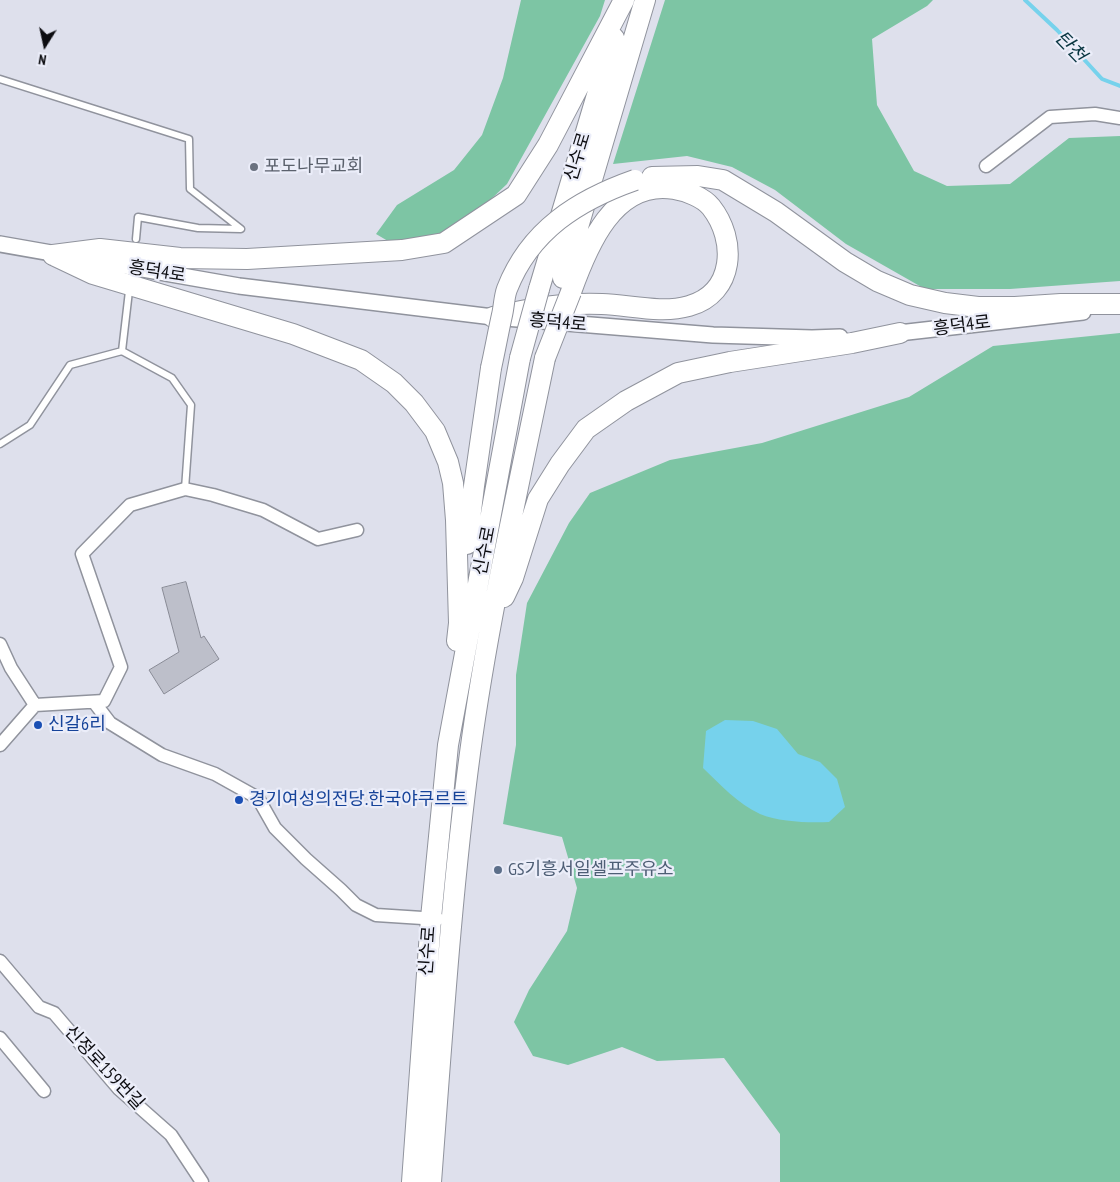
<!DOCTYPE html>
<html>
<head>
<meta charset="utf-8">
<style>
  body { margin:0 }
  #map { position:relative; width:1120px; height:1182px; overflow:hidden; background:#dee0ec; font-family:"PT Sans Narrow",sans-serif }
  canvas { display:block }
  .north { position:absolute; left:20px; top:20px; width:50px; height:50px; -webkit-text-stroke:4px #ebedf9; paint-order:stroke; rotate:190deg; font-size:14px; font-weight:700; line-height:20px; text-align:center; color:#0d0d11 }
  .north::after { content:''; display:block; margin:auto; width:18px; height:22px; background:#0d0d11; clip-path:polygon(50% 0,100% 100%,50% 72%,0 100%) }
</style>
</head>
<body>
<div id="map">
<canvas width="1120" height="1182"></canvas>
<div class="north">N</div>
</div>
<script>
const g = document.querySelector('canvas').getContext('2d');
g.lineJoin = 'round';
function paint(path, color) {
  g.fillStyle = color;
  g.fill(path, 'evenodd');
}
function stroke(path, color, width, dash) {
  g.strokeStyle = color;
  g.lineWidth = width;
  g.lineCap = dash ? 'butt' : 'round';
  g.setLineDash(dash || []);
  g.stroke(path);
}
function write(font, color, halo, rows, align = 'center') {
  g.font = font + ' "PT Sans Narrow","Noto Sans KR",sans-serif';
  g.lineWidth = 4.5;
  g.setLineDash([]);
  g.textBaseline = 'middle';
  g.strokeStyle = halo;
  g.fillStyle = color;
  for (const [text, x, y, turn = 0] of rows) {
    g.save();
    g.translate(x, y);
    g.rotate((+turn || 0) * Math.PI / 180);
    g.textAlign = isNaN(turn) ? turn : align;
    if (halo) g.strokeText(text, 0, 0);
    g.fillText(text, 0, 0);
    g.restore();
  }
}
const green = new Path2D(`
  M521,0H605L600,16L507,184L467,222L429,240L393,244L376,234L397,205L454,170L482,135L503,78Z
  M665,0H933L927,6L872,39L877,105L914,171L947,186L1010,184L1069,138L1120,136V281L1010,289H925L846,244L775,190L732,167L687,156L613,164Z
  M1120,333V1182H780V1134L724,1058L657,1061L622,1047L568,1065L533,1056L514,1022L529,990L567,931L577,888L562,837L503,824L516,745V675L527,603L569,523L590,493L670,460L762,443L909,397L993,346Z`);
const water = new Path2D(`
  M725,720L753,721L777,729L798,754L820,762L837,779L845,807L829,822C809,823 779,822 760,814C738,804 721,785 703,768L706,731Z`);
const stream = new Path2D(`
  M1025,0L1057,30L1102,79L1120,86`);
const building = new Path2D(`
  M186,582L201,638L204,636L219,659L164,694L149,670L179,652L162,588Z`);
const service = new Path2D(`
  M0,79L189,139L190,189L241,229L198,228L138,217L136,239
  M122,351L129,291
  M0,444L30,425L70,365L122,351L172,378L191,405L185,489`);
const minor = new Path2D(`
  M986,166L1050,117L1095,114L1120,118
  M0,644L11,668L35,705L104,701L121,667L82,554L130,505L185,489L213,495L263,510L318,539L357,530
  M94,702L110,723L162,755L215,774L258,798L275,828L306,859L341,890L356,905L376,915L438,919
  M0,745L35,705
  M0,961L39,1007L54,1013L119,1089L171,1135L202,1182
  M0,1038L44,1091`);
const tertiary = new Path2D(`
  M0,244L239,286L493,317L713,335L812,338L840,337
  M890,334L1083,312`);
const primary = new Path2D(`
  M652,177L698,176L723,180L776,212L845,262L877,281L910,295L945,303L978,307H1015L1061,304H1120
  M53,255L93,274L293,334L361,360L394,383L414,403L435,431L448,462L453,483L456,520L459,623L457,641
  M53,255L100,249L180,258L247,259L402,250L444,243L516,195L548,145L624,0
  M563,278L645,0
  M539,289L614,38
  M493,317C529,309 565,302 602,304C630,305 661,314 689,306C735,293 737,240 711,207C703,197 686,191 674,189C614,179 587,247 571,292
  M467,544L474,486L491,368
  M504,597L513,578L538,499L560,464L586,429L626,401L678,373L730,362L852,343L900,333
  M412,1182L431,918L448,745L520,358
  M431,1182C442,1039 451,895 470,753C488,620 518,489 545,358`);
const primaryBridge = new Path2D(`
  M520,358L539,289
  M545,358L571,292
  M491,368C495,350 498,333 502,315C504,307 504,297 507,289C530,230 578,200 635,180`);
const markers = [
  [254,167,5,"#6b7280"],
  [38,725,5,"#1a4fb4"],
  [239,800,5,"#1a4fb4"],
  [498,870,5,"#5c6f8a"]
];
const streetNames = [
  ["신수로",578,157,-73],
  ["흥덕4로",157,272,9],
  ["흥덕4로",558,323,5],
  ["흥덕4로",962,326,-7],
  ["신수로",485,551,-79],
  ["신수로",428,951,-86],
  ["신정로159번길",104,1068,47]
];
const worshipNames = [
  ["포도나무교회",264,167]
];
const transitNames = [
  ["신갈6리",48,725],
  ["경기여성의전당.한국야쿠르트",249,800]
];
const serviceNames = [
  ["GS기흥서일셀프주유소",508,870]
];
const waterNames = [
  ["탄천",1070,47,46]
];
paint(green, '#7dc5a4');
paint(water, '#76d2ec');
stroke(stream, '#76d2ec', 4);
paint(building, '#bdbfca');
stroke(building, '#898b96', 1);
stroke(service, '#90939d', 9);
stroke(minor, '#90939d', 15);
stroke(tertiary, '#90939d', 18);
stroke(primary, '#90939d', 22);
stroke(service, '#fff', 6);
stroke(minor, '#fff', 12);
stroke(tertiary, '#fff', 15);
stroke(primary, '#fff', 20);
stroke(primaryBridge, '#90939d', 22, []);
stroke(primaryBridge, '#fff', 20);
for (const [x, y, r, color] of markers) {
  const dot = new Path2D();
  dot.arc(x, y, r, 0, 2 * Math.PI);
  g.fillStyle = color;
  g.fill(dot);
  stroke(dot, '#ebedf9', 2);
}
write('18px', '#0d0d11', '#ebedf9', streetNames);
write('18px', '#5b616d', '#ebedf9', worshipNames, 'left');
write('18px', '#164399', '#ebedf9', transitNames, 'left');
write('18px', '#4e5e75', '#ebedf9', serviceNames, 'left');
write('italic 19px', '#083540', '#ebedf9', waterNames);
</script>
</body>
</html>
